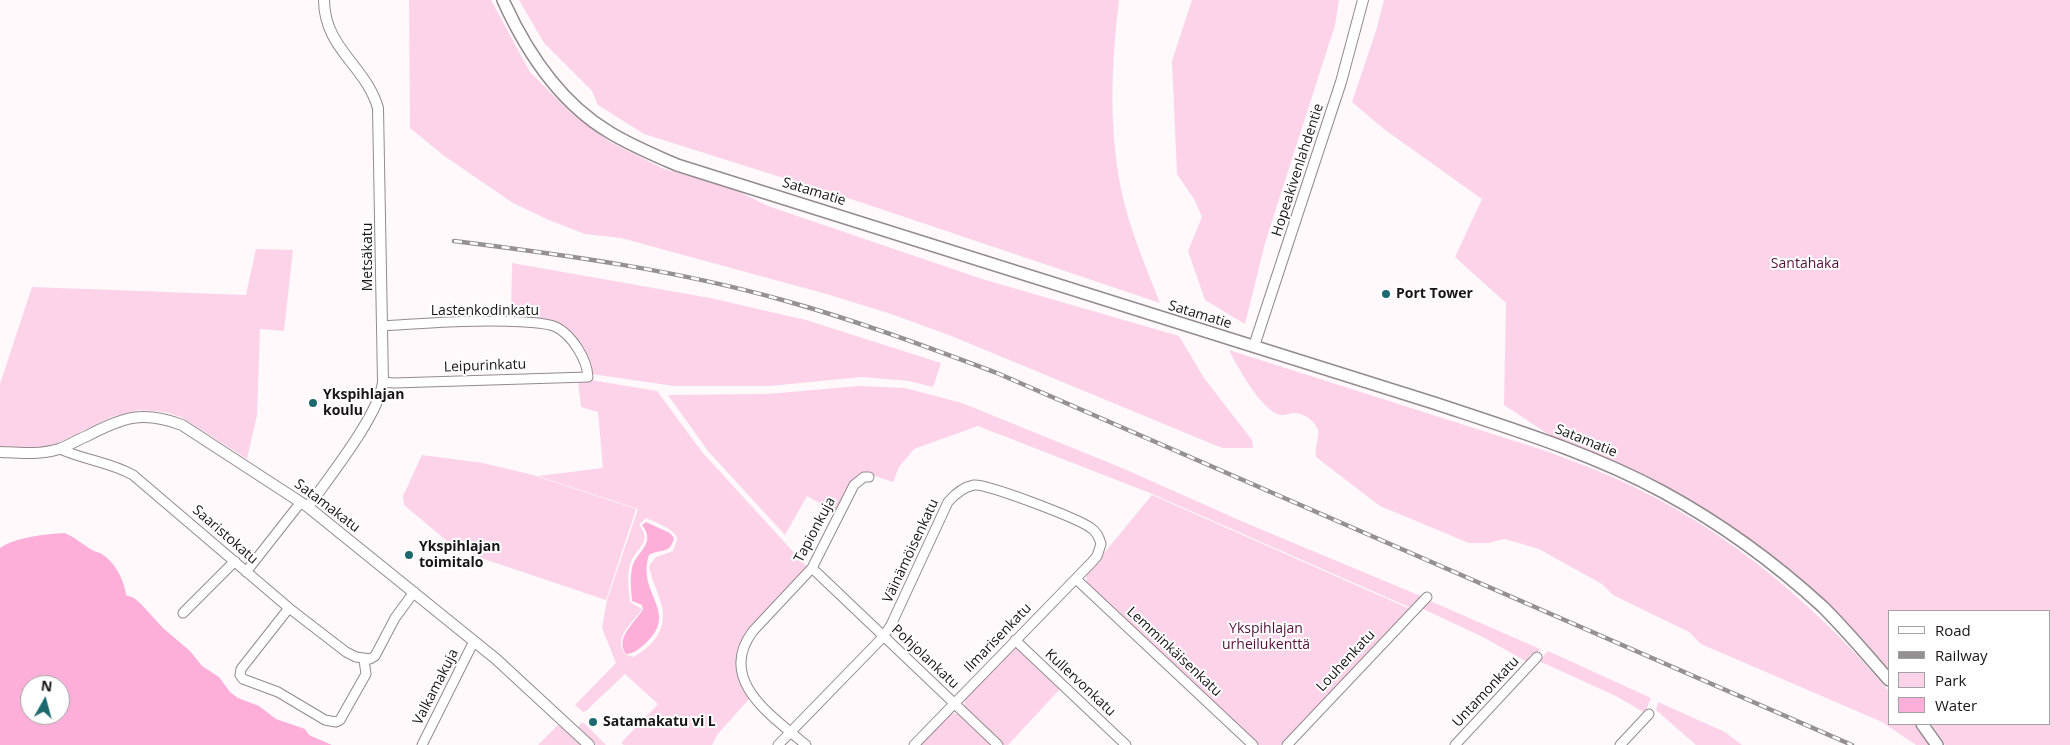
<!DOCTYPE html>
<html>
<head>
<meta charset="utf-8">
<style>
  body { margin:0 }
  #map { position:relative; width:2070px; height:745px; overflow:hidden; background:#fff9fc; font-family:"Open Sans",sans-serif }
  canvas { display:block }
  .legend { position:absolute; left:1888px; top:610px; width:162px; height:115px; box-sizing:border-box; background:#fff; border:1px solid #a3a1a2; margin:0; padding:6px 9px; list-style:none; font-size:15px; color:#181516 }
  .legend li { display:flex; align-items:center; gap:10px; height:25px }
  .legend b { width:25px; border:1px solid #a3a1a2 }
  .north { position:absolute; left:20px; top:675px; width:50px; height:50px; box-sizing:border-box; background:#fff; border:1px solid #a3a1a2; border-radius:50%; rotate:7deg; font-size:14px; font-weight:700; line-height:20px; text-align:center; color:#181516 }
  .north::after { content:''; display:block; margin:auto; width:18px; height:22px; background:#1c696f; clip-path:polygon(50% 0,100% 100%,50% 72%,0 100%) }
</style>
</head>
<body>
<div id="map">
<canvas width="2070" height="745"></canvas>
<ul class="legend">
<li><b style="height:6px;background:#fff"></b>Road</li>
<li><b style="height:6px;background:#959092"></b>Railway</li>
<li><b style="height:14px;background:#fcd3e8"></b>Park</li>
<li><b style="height:14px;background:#feafd9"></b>Water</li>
</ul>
<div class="north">N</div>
</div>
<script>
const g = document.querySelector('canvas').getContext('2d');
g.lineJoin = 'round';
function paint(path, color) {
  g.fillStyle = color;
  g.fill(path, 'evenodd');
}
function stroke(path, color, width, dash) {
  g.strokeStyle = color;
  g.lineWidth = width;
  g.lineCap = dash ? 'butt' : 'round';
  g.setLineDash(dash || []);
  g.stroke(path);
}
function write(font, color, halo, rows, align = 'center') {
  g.font = font + ' "Open Sans",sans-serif';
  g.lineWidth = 4;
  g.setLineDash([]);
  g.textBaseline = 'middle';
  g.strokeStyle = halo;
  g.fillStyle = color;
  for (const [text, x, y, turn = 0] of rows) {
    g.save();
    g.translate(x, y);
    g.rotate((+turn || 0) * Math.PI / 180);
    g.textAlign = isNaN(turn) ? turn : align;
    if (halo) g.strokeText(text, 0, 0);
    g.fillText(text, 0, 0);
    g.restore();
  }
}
const green = new Path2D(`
  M409,0H491L530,72L571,113L610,142L664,169L736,190L768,206L982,279L1179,336L1204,378L1252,440L1253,448H1222L949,335L891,314L830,295L621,238L585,234L549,220L513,203L443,155L410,128Z
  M519,0H1119C1111,66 1108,136 1124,202C1133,237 1147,270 1160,303L866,204L644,134L598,105L592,91L544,43Z
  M1192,0H1339L1335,25L1265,243L1245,324L1205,300L1188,251L1202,217L1194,199L1177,174L1172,61Z
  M1384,0H2070V745H1945L1931,724H2049V611H1889V670L1832,610L1770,556L1554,438L1504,405L1506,303L1455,257L1482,199L1384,129L1352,102L1376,31Z
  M256,249L293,250L284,331L260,329L257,415L247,459L181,417L165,412L139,410L111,417L50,447L32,449L0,446V384L32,287L246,295Z
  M512,263L710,298L806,320L941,363L933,387L909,381L861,377L770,386H674L592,374C589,355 576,331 558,323C544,317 526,317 511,316Z
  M1229,350L1549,452C1580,464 1611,475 1640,490C1736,537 1820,610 1889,691V724H1914L1930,745H1916L1882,722L1701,644L1689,632L1613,595L1602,584L1539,549L1505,539L1488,543H1469L1380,506L1316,457C1314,447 1320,437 1318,430C1315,421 1303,412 1294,413C1287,414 1281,417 1275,413C1257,402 1238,368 1229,350Z
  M578,380H591L657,391L702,452L809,569L748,629C732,652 735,676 749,699L717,735L712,745H624L621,743L658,704L625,674L586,711L583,712L575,705L616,663L602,628L607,600L638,509L538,476L603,468L598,412L581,407ZM646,518C653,521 676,530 677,538C677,542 674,547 673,551L656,557L649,566C652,582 659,593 662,607C667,629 653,647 633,657L625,654C612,637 634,622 642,609L630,602C629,590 626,573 631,562C637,547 653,542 639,525Z
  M859,386L905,388L962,403L1122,468L1248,524L1423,597L1411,608L1150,493L978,426L914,449L899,467L893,482L869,474L861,475L837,513L807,496L785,535L708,451L668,395L768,394Z
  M422,455L483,463L533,475L636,509L606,600L484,559L447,541L404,505L403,496Z
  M1152,495L1410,609L1281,745H1258L1087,584L1086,575Z
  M1428,600L1540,649L1535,656L1530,655L1527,662L1483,637L1421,608Z
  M1016,647L1060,689L1008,745H1004L965,708L964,699Z
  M1548,651L1651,698L1645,713L1616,696L1539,661Z
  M1658,702L1725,732L1742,745H1696L1656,710Z
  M951,713L960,714L991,745H920Z
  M560,723L584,745H538Z
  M581,723H584L606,745H596L578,728Z`);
const water = new Path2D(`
  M646,522L670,533L674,538C670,555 661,548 649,555C636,594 680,611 646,643C640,648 634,654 626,654C614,638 636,622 643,609L642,605L632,601C631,590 630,578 632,568C636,551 657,544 642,525Z
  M65,533C76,538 82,544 92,550C95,552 100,552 103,555C115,562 125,582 126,595L134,598L141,604L163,628L190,651L202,666L219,677L230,692L238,698L259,706L276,719L305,729L309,735L332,745H0V548C16,537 46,534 65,533ZM30,685H60V715H30Z`);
const minor = new Path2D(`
  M382,326C429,323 478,319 525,322C534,323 547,323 556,327C572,335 587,359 588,377L394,383L383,382
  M60,449C84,460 110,462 133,475L289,608L346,652L356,657L370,659L375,656L395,618L414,592
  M812,568L998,745
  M246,572L301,502
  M1076,579L1253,745
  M289,608L241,669L240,675L243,679L278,692L325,720L336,722L340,720L366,674L364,660
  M183,613L235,561
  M1015,640L1126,745
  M422,745L474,641
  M778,745L883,637L891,625L948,502C955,494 963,487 974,485C988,484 1077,518 1091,528C1097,532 1099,537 1101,544L1097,556L1092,562L914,745
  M806,745C772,716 716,680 753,631L812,568L854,485L864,477H869
  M1287,745L1427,597
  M1455,745L1537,657
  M1620,745L1649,714`);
const tertiary = new Path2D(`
  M1254,346L1341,82L1363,0
  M1,452C20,453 39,455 59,449C68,446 77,440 87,436C123,417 143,410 182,425L308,507L496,659L589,745
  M308,507C329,477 379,415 383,382L378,108C366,66 324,48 324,0`);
const secondary = new Path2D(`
  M503,0C526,51 559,102 609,132C630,145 654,155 677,165L1434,403C1512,429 1591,453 1663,492C1720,523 1775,563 1823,607C1846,630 1868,656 1889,680
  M1922,724L1937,745`);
const rail = new Path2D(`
  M454,241C566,255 677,270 786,301C858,321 927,347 997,373L1852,745`);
const markers = [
  [1386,294,5,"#1c696f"],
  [313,403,5,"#1c696f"],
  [409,555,5,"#1c696f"],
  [593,722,5,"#1c696f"]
];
const streetNames = [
  ["Hopeakivenlahdentie",1298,170,-72],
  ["Satamatie",814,192,17],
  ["Metsäkatu",368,257,-90],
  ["Lastenkodinkatu",485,311],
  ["Satamatie",1200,315,17],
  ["Leipurinkatu",485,366,-2],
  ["Satamatie",1586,441,22],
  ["Satamakatu",327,506,37],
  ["Tapionkuja",815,530,-62],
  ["Saaristokatu",225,535,41],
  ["Väinämöisenkatu",911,551,-65],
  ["Ilmarisenkatu",998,638,-46],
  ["Lemminkäisenkatu",1174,652,43],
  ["Pohjolankatu",925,657,43],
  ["Louhenkatu",1346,661,-47],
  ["Kullervonkatu",1080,683,43],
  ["Valkamakuja",436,687,-63],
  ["Untamonkatu",1486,692,-47]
];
const parkNames = [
  ["Santahaka",1805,264],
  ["Ykspihlajan",1266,629],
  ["urheilukenttä",1266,645]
];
const poiNames = [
  ["Port Tower",1396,294],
  ["Ykspihlajan",323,395],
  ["koulu",323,411],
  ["Ykspihlajan",419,547],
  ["toimitalo",419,563],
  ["Satamakatu vi L",603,722]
];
paint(green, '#fcd3e8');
paint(water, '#feafd9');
stroke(minor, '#928a8e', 11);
stroke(tertiary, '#928a8e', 12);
stroke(secondary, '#928a8e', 14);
stroke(minor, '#fff', 9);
stroke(tertiary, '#fff', 10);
stroke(secondary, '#fff', 11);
stroke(rail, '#959092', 4.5);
stroke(rail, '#fff', 2.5, [8]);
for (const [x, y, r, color] of markers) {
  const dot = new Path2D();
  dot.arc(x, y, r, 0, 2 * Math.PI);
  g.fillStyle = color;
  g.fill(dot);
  stroke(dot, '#fff', 2);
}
write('14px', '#181516', '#fff', streetNames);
write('14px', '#53103a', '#fff', parkNames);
write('bold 14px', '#181516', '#fff', poiNames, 'left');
</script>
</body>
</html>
